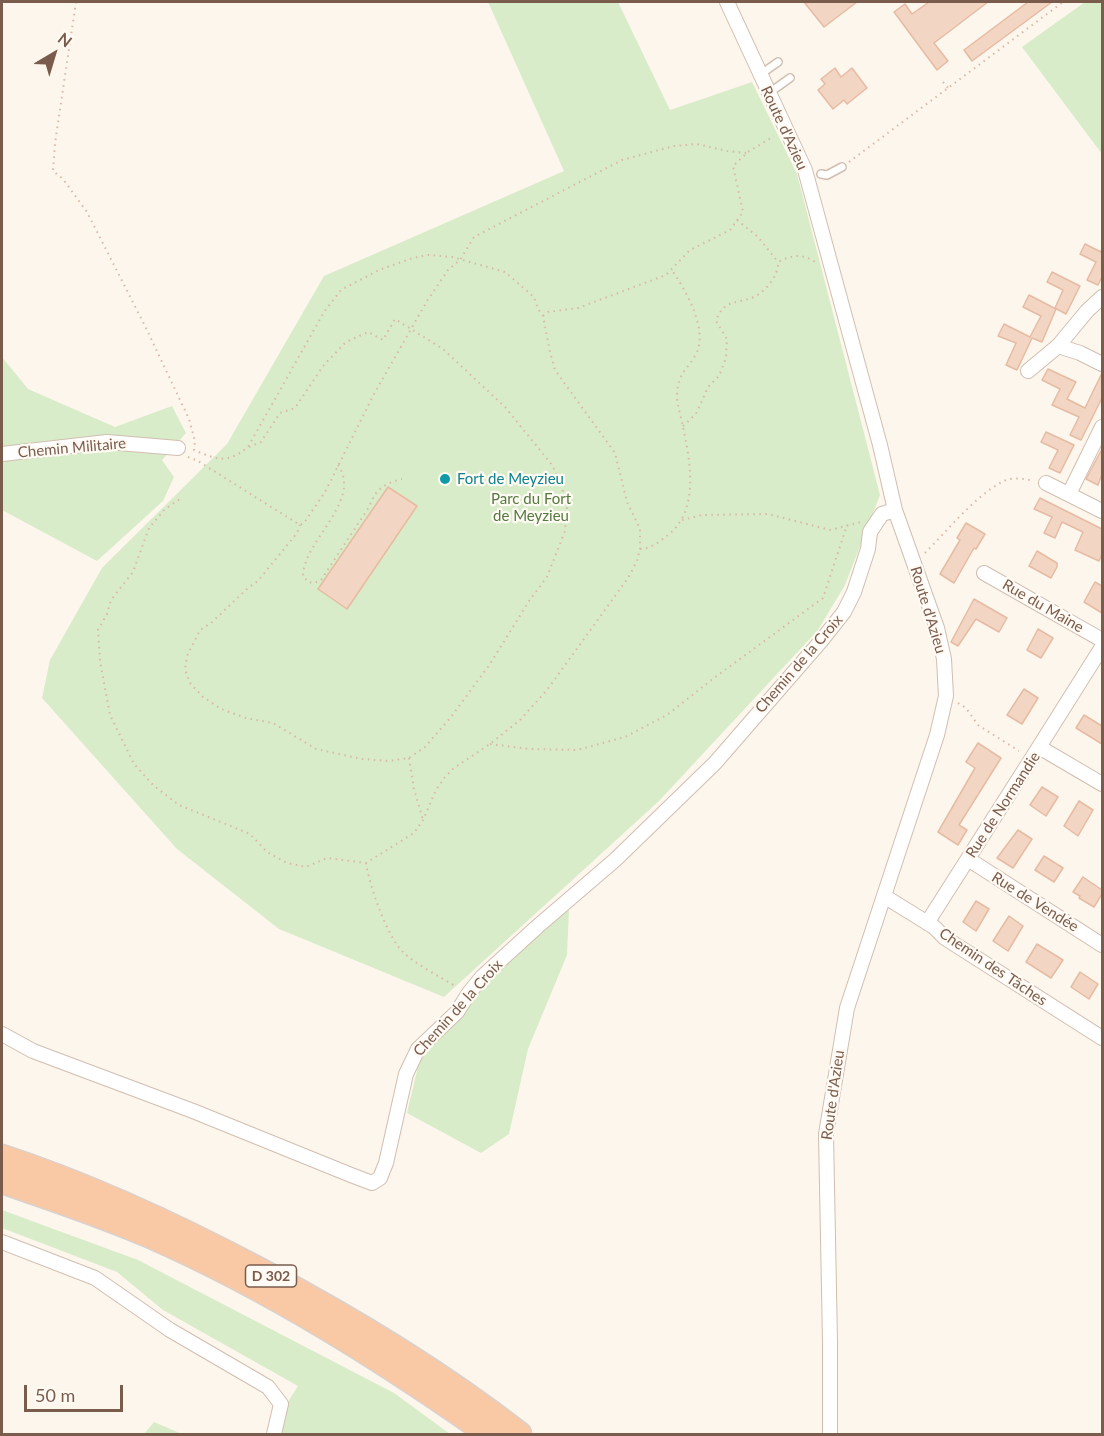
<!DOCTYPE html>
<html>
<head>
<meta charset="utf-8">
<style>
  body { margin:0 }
  #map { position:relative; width:1104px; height:1436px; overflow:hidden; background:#fdf6ec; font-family:Lato,sans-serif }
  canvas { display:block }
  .frame { position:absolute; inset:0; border:3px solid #7a5c4d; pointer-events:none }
  .north { position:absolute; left:24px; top:24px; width:60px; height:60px; -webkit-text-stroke:4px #fffaf3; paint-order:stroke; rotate:38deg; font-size:16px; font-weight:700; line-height:24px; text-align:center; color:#7a5c4d }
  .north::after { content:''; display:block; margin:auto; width:21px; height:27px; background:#7a5c4d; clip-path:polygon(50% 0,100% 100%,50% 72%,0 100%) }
  .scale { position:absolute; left:24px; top:1385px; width:99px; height:27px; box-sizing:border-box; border:3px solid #7a5c4d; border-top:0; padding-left:8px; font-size:18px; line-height:21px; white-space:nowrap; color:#7a5c4d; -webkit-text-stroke:4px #fffaf3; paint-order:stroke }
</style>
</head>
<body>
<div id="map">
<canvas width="1104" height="1436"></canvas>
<div class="frame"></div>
<div class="north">N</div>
<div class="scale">50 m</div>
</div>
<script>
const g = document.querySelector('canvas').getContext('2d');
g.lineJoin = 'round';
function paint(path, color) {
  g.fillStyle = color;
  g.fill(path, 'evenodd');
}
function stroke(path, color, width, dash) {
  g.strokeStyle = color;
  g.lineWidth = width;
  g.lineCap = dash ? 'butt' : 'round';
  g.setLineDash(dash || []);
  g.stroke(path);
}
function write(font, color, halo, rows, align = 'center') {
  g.font = font + ' Lato,sans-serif';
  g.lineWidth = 4.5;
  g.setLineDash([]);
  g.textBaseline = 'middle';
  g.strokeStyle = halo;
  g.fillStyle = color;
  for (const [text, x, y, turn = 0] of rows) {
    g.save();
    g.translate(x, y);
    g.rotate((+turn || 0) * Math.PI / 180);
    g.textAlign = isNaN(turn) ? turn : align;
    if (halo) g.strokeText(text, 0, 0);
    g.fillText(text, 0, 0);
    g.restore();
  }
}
const green = new Path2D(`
  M488,2H618L670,110L752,82L797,174L880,495L845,585L818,630L659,801L444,997L279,929L177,849L42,698L50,660L102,568L227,444L324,276L564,171Z
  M1085,2H1102V154L1022,47Z
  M2,357L28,389L115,427L172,406L186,433L162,460L174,477L163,501L97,561L2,510Z
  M569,909L567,955L528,1049L509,1134L481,1153L407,1113L420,1058L463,1016L488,980Z
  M2,1210L138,1260L394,1393L450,1434H270L278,1417L298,1386L163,1310L117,1272L2,1228Z
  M154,1422L182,1434H144Z`);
const building = new Path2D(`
  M804,2H857L824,27Z
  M929,2H988L934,43L948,61L937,70L894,12L905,4L912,14Z
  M1028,2H1052L972,61L964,50Z
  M835,68L841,77L852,68L867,88L847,104L844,100L833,109L818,90L825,84L821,79Z
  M1085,244L1101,252L1102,248V277L1098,285L1087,280L1096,262L1080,254Z
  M1052,272L1080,286L1066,314L1055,308L1063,290L1047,282Z
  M1029,295L1056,309L1042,342L1032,338L1017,370L1006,365L1016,343L998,336L1004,324L1030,337L1041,316L1023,307Z
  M1048,369L1076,382L1067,399L1085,408L1102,373V398L1081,440L1070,435L1079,417L1052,405L1060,389L1042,380Z
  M1046,432L1074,445L1060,473L1049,468L1058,450L1041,442Z
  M1102,449V474L1098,485L1086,479Z
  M388,487L417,506L347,609L318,589Z
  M1040,498L1102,529V554L1099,561L1075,550L1083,532L1062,522L1055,538L1044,533L1052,517L1034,509Z
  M966,523L985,534L976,549L974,548L954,583L940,574L960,540L957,538Z
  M1037,551L1057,563V567L1051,578L1029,566Z
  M1095,582L1102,586V613L1084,602Z
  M974,599L1007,618L999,632L976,619L958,646L951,642Z
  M1038,629L1053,638L1041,658L1027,650Z
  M1024,689L1038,698L1022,724L1007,715Z
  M1084,715L1102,726V744L1076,728Z
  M978,743L1001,758L959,825L967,830L958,845L938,832L975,768L966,762Z
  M1042,787L1058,797L1046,816L1030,805Z
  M1079,801L1093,810L1078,836L1064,826Z
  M1018,830L1032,839L1013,868L997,858Z
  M1044,856L1063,868L1054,882L1035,870Z
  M1083,877L1102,890V894L1094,907L1079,898L1080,896L1073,892Z
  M976,901L989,909L976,931L963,922Z
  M1009,916L1023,926L1008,951L993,941Z
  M1037,944L1063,960L1051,978L1026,962Z
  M1080,972L1098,984L1089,999L1071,987Z`);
const path = new Path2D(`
  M76,2L55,143L53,171L63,179L87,212L146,328L189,419L195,441L194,450C218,460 227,464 248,447L324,312L341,290L379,270L413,258L428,255L452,257L505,272L534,297L538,309L543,316L550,352L555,370L615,453L627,502L640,529V549L637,561L628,578L547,690L520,720L490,744L454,768L445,777L436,790L423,820L414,833L366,863L327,858L306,867L287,863L267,852L250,834L179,805L154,786L134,764L110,715L100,661L98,630L107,614L111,600L133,572L149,528L165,509L180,499
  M943,82L948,88
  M849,162L1063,2
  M737,220L758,237L778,262
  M543,316L548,312L578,308L666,275L690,250L730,230L743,212L733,166L748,152L774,136
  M683,426L696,414L708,387L719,376L726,358L727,339L716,321C723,299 737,304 754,297C766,291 779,275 778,262C792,255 802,253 815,262
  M249,447L261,442L280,413L295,408L323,366L346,342L368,332L383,340L395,319L443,349L505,407L552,465L560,481L567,506L565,531L547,577L529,601L490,664L451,717L425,747L409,758L388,761L362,759L316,749L273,723L246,718L221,709L203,697L190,683L185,669L187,656L200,630L211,623L248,588L258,581L297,533L300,525
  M188,457L198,461L300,525L304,523L325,492L374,394L427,301L448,270L460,260L474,237L622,160L674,146L697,144L727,151L746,153
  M338,465C363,501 303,541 303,576L308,582L314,583L321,580L369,507C376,489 383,484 402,479
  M682,520L702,515L768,514L830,530L861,522
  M640,549C651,549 660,541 668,535C700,510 690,460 683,427C681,416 677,406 677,395C678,372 687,371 696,354C709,331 685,288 671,269
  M925,553C947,531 975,496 1002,482C1012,476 1024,479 1034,481
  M958,703L966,708L978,725L1019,751
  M490,744L529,749L577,750L625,737L667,715L714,678L823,598L847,525
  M409,758L414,789L423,820
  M366,863C369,884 387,937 403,952C414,963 443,979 457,987`);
const service = new Path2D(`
  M761,74L778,62
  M776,88L790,78
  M821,174L827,175L842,167`);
const minor = new Path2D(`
  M727,2L805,170L880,445L895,510L937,628L944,659L946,696L937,735L847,1008L826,1134L830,1342V1434
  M1058,346L1080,353L1102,364
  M1028,371L1058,346L1087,311L1102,297
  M2,454L107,442L178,448
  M1046,483L1102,511
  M1069,494L1102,427
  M984,573L1102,640
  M1039,747L1102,647
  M968,859L1102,945
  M884,896L934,927L945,938L1102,1038
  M927,923L1039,747L1102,784
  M2,1034L33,1051L193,1111L351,1175L372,1183L380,1178L386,1163L406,1074L418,1049L457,1012L469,993L482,977L538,926L615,860L715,763L821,641L844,612L854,592L868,549L870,532L882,514L895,510
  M2,1242L95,1278L170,1330L268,1387L281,1404L274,1434`);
const trunk = new Path2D(`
  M2,1157C90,1186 176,1226 259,1270C350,1318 438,1371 519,1434
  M2,1181C51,1198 103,1215 151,1236C271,1289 382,1359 489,1434`);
const markers = [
  [445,479,6,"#0f9aa8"]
];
const shields = [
  [271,1276,51]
];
const shieldNames = [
  ["D 302",271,1276]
];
const streetNames = [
  ["Route d'Azieu",784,128,65],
  ["Chemin Militaire",72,448,-5],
  ["Rue du Maine",1043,606,30],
  ["Route d'Azieu",928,610,73],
  ["Chemin de la Croix",799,664,-49],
  ["Rue de Normandie",1003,805,-57],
  ["Rue de Vendée",1035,902,32],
  ["Chemin des Tâches",993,967,34],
  ["Chemin de la Croix",458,1008,-48],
  ["Route d'Azieu",833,1095,-82]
];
const cultureNames = [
  ["Fort de Meyzieu",457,479]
];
const parkNames = [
  ["Parc du Fort",531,499],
  ["de Meyzieu",531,516]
];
paint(green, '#d8ecc9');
paint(building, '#f3d5c3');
stroke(building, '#e6bba3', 1.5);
stroke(service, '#d1beb0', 10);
stroke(minor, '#d1beb0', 16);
stroke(trunk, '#dad1cd', 27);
stroke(path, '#d9b8a5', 2, [1.5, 4.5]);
stroke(service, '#fff', 7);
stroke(minor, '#fff', 14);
stroke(trunk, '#f9c8a4', 24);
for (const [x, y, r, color] of markers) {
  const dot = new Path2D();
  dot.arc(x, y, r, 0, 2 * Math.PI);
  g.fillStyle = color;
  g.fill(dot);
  stroke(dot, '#fffaf3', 2);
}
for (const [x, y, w] of shields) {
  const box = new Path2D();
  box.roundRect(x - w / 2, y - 11, w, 22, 4.5);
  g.fillStyle = '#fffaf3';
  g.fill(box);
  stroke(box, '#7a5c4d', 1.5);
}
write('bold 14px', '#7a5c4d', null, shieldNames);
write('15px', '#7a5c4d', '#fffaf3', streetNames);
write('15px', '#0d838f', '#fffaf3', cultureNames, 'left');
write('15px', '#537a41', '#fffaf3', parkNames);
</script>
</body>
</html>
